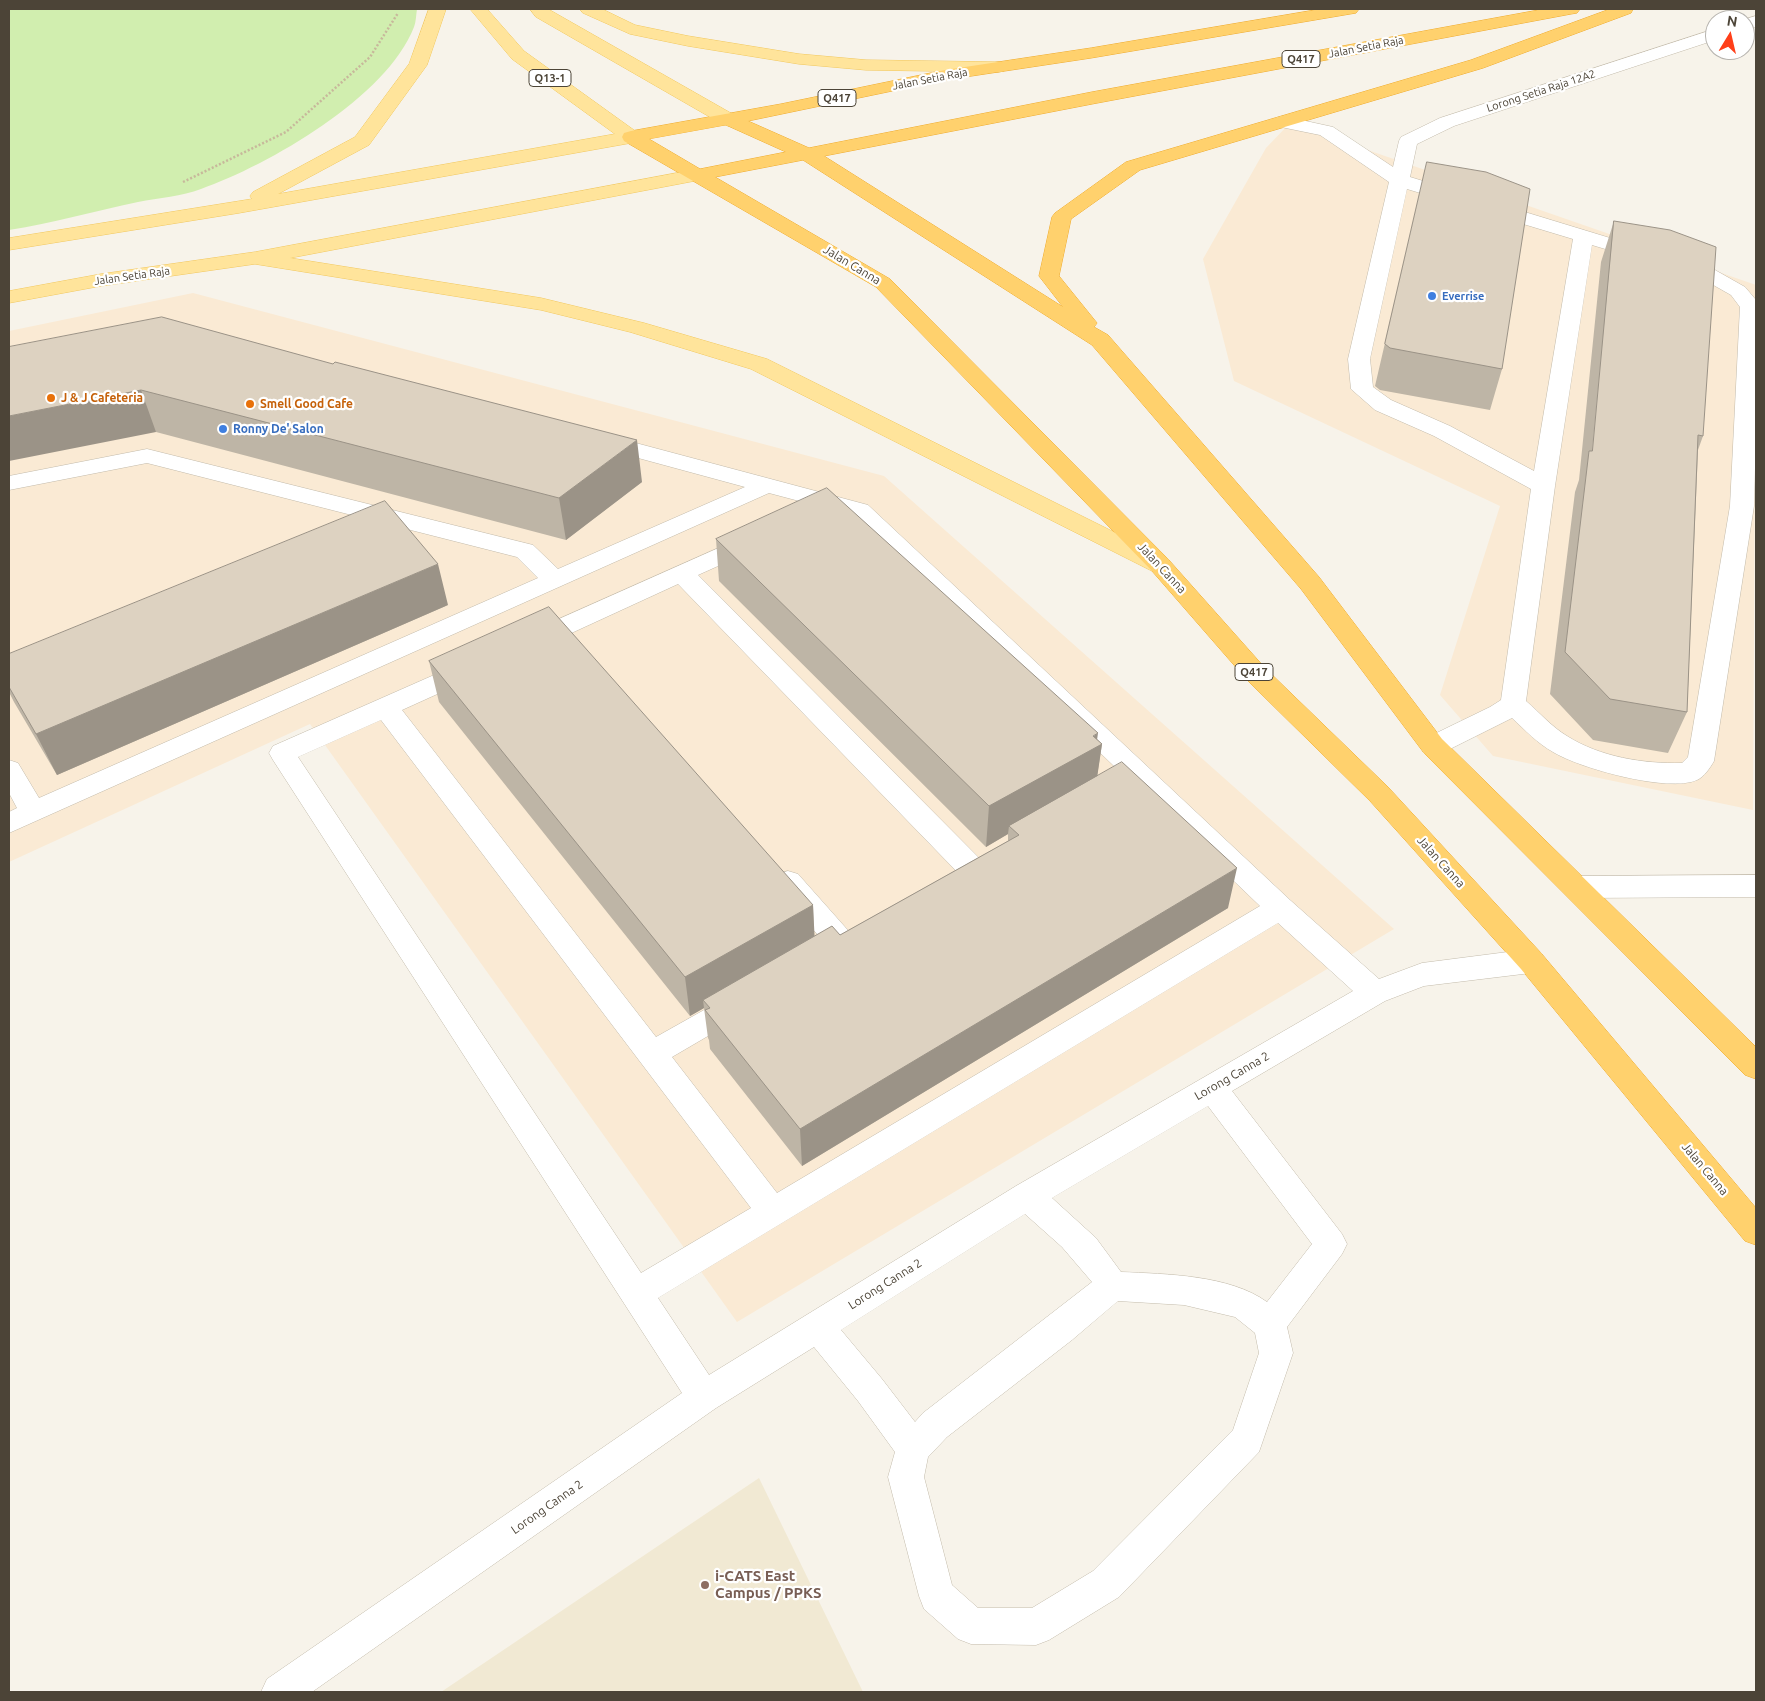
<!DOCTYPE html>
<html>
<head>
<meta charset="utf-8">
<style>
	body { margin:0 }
	#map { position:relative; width:1765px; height:1701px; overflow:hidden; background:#f7f3ea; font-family:Ubuntu,sans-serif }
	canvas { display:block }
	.frame { position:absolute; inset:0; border:10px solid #4c4437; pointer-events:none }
	.north { position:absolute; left:1705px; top:10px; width:50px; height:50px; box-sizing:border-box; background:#fff; border:1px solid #b7b4af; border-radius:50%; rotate:9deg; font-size:14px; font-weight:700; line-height:20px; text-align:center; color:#4c4437 }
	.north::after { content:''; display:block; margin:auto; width:18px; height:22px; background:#ff3f19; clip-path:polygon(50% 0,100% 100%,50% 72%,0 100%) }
</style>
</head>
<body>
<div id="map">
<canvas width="1765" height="1701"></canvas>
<div class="frame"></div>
<div class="north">N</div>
</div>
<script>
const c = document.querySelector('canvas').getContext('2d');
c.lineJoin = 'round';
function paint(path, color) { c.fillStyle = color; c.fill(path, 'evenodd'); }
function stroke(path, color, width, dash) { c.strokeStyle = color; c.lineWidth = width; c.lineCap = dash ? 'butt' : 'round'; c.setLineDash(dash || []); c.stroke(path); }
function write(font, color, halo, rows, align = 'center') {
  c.font = font + ' Ubuntu,sans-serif'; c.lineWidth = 4.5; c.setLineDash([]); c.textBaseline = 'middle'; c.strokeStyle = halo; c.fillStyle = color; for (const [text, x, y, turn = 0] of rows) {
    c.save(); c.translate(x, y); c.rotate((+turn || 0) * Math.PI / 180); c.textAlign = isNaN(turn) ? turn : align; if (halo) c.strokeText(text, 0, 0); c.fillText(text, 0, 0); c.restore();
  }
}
paint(new Path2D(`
	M1290,123L1756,285L1753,810L1493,756L1440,695L1500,506L1234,381L1203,259L1266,148Z
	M193,293L884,476L1394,929L737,1322L310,724L9,862V331Z`), '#faead4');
paint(new Path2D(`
	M759,1478L863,1692H441Z`), '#f1e9d3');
paint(new Path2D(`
	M9,9H417C416,15 416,22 414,27C387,97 269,165 201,189C182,196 159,198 138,202C95,211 53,223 9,230Z`), '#d1eeaf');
const minor = new Path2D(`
	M1756,16V27L1745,30V20H1742Z
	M1715,29V40L1454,126L1417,144L1410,177L1715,270L1745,287L1756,300V430L1754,506L1714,761C1710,768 1704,777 1697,780C1668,793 1579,768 1553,752C1537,743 1525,730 1512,718L1442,753L1433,756L1424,753L1420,746L1424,739L1490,707L1501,700L1531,489L1434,436L1375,410L1351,389L1348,359L1389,182L1320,135L1276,126L1274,122L1276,118L1283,116L1333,127L1393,167L1399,141L1401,137L1440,118ZM1407,189L1573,239L1534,471L1450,426L1391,400L1373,387L1370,359ZM1592,245L1701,278L1731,295L1740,307L1730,506L1688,757L1682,763C1644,764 1600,757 1567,736C1552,727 1540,713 1526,701L1555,486Z
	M602,434L868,505L1290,900L1379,979L1422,963L1531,949L1541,953L1545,961L1541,969L1531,973L1424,986L1385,1001L1232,1091L1342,1234L1347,1244L1342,1254L1287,1327L1293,1353L1259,1452L1119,1597L1049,1640L1036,1645L971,1644L958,1639L924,1609L919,1596L888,1477L895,1452L858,1401L814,1347L716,1408L312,1692H261L267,1679L682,1393L273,760L269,753L273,746L459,664L468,661L477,664L481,670L477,676L402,710L656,1037L729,996L739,992L749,996L754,1004L749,1012L672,1057L777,1193L1260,906L852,515L769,493L9,833V812L17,808L9,793V760L18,763L39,798L538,578L517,557L147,463L9,490V476L147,449L533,545L558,569L745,487L594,446L591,441L594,436ZM381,720L751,1208L641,1273L298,757ZM1278,923L1353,991L1016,1186L709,1375L658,1298ZM1208,1106L1312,1244L1267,1302C1230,1275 1166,1274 1121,1272L1096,1238L1052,1198ZM1025,1214L1062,1247L1092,1282L923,1413L915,1422L882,1379L841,1330ZM1118,1301L1184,1305L1235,1317L1255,1333L1259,1353L1233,1430L1093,1571L1032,1608H978L952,1585L924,1477L928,1457L947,1437L1072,1340Z
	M750,534L758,536L762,542L758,548L698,575L983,862L987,870L983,878L973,881L963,878L678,584L541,647L532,650L523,647L520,641L523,635Z
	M788,871L798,874L853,936L857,944L853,952L843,955L833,952L778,890L774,882L778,874Z
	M1756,875V897L1577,898L1567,895L1563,887L1567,879L1577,876Z`);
const major = new Path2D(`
	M429,9H446L427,65L369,145L278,194L615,134L512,59L470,9H487L524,51L638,133L640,137L638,141L631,143L239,213L9,250V238L252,199L250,196L253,192L355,137L409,64Z
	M530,9H548L736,116L738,120L736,124L729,126L722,124L536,17Z
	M580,9H602L635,25L688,36L799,54L866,60L998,62L1004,63L1007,67L1004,71L998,72L866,70L799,64L688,46L630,34L583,13Z
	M698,169L705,171L708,175L705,179L290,258L541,298L644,323L767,359L1168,559L1172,565L1168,571L1160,573L1152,571L751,369L630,332L541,310L255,264L101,286L9,303V291L101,274L255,252Z`);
const highway = new Path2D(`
	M1321,9H1359L1356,13L1350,14L1091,58L945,80L748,121L809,148L1092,92L1544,9H1580L1577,13L1571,14L1092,104L824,156L1063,307L1039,276L1052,217L1055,213L1126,162L1471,60L1610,9H1633L1631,13L1483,68L1140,170L1071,219L1059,276L1097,323L1094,327L1108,335L1319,577L1442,739L1756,1047V1079L1745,1075L1424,753L1301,589L1092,345L803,160L715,177L890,279L1168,559L1265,668L1388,787L1541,953L1756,1208V1245L1745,1241L1521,969L1370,801L1247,680L1152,571L876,287L624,141L622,137L624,133L631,131L781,104L945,70L1091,48ZM726,125L786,152L700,169L649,139Z`);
stroke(minor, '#c3bbab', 1);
stroke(major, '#f1c75e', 1);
stroke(highway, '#eeaa2d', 1);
stroke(new Path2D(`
	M183,182L286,132L370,57L398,13`), '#c7b89b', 2.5, [2, 2]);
paint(minor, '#fff');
paint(major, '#ffe49b');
paint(highway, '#ffd16d');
paint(new Path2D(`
	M1427,162L1502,369L1490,410L1380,390L1375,386Z
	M1614,221L1703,436L1698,450L1687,712L1668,753L1593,740L1550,694L1575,492L1579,480L1601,262Z
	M9,347L642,482L566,540L156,432Z
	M716,539L1097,739L1102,744L1097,776L1228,908L802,1166L710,1049L709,1040L708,1038L704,1008L690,1016L439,702L429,661L813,905L814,936L840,935L1008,841V834L986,847L719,581Z
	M448,605L57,775L14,702L9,692V654Z`), '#beb5a6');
paint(new Path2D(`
	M141,390L156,432L9,461V416Z
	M637,440L642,482L566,540L559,498Z
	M438,564L448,605L57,775L36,734Z
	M1098,733L1096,747L1102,744L1096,785L1009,826L1008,834L986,847L989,806Z
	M1237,868L1228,908L802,1166L800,1129Z
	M813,905L815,945L703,1000L704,1008L690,1016L685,977Z`), '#9b9387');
const building = new Path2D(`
	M1427,162L1486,172L1530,189L1502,369L1390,348L1385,344Z
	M1614,221L1670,230L1716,247L1703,436L1698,435L1687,712L1610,699L1565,652L1589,451H1592Z
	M162,317L333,364L335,362L637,440L559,498L141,390L9,416V347Z
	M827,488L1098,733L1093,736L1102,744L989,806L716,539Z
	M385,501L438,564L36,734L9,687V654Z
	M549,607L813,905L685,977L429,661Z
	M1122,762L1237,868L800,1129L705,1010L710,1008L703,1000L832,926L840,935L1019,835L1009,826Z`);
paint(building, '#ddd2c1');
stroke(building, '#9b9387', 1);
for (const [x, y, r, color] of [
	[1432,296,5,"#3f7fe0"],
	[51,398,5,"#e8710a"],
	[250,404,5,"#e8710a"],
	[223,429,5,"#3f7fe0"],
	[705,1585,5,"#8d6e63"]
]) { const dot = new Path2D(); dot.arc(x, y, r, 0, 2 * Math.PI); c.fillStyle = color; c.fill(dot); stroke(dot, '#fff', 2); }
write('11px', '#4c4437', '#fff', [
	["Jalan Setia Raja",1366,47,-11],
	["Jalan Setia Raja",930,79,-11],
	["Lorong Setia Raja 12A2",1541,91,-18],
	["Jalan Setia Raja",132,276,-8]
]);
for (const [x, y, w] of [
	[1301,59,38],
	[550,78,42],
	[837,98,38],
	[1254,672,38]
]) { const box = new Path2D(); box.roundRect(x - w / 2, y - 8.5, w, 17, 4); c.fillStyle = '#fff'; c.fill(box); stroke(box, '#4c4437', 1); }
write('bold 11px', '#4c4437', null, [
	["Q417",1301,59],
	["Q13-1",550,78],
	["Q417",837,98],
	["Q417",1254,672]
]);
write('bold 11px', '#366cbe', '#fff', [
	["Everrise",1442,296]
], 'left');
write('12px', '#4c4437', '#fff', [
	["Jalan Canna",852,265,31],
	["Jalan Canna",1162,568,47],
	["Jalan Canna",1441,862,48],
	["Lorong Canna 2",1232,1076,-30],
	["Jalan Canna",1705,1169,50],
	["Lorong Canna 2",885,1284,-32],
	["Lorong Canna 2",547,1507,-35]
]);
write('bold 12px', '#c56008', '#fff', [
	["J & J Cafeteria",61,398],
	["Smell Good Cafe",260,404]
], 'left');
write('bold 12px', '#366cbe', '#fff', [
	["Ronny De' Salon",233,429]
], 'left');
write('bold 15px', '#785e54', '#fff', [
	["i-CATS East",715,1576],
	["Campus / PPKS",715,1593]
], 'left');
</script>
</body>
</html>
